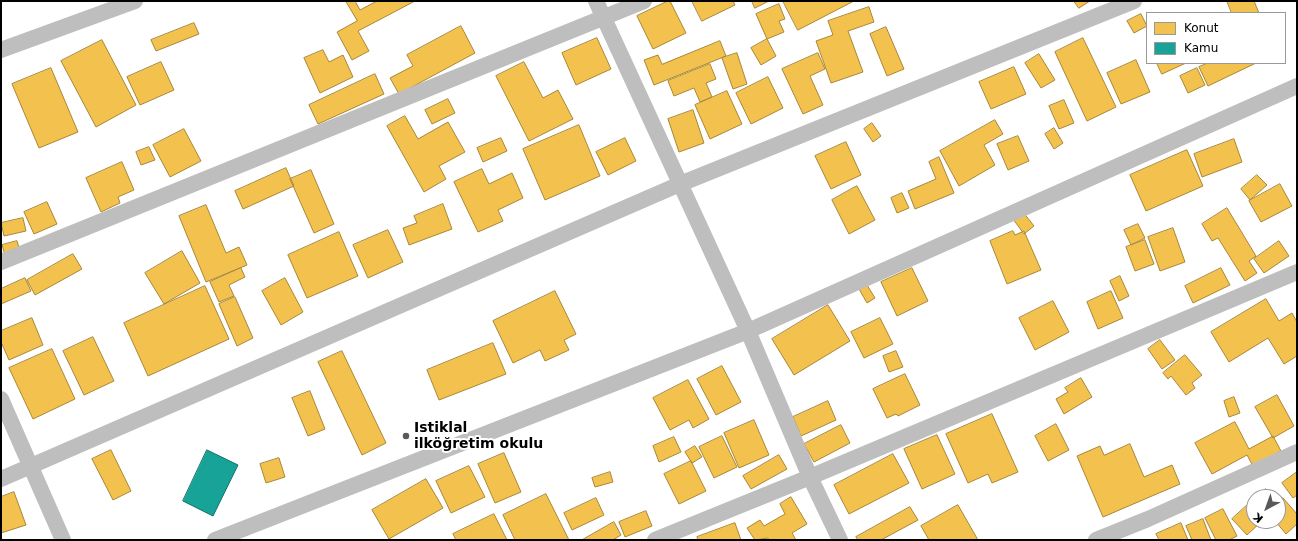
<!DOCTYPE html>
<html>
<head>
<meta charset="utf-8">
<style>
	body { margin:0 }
	#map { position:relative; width:1298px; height:541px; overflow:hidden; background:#fff; font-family:"DejaVu Sans",sans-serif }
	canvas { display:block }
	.frame { position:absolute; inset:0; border:2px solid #000; pointer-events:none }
	.legend { position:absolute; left:1146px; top:12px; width:140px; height:52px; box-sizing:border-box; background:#fff; border:1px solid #999; margin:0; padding:5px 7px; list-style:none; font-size:12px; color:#000 }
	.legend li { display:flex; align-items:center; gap:8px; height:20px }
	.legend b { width:20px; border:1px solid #999 }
	.north { position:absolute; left:1246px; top:489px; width:40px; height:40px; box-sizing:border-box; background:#fff; border:1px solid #999; border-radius:50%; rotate:221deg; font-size:11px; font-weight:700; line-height:16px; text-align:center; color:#000 }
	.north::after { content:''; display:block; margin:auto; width:14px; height:18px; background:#595959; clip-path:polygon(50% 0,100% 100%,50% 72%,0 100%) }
</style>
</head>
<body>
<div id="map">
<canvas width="1298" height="541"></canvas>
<div class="frame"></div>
<ul class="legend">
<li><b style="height:11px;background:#f2c14e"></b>Konut</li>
<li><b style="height:11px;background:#17a398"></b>Kamu</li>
</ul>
<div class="north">K</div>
</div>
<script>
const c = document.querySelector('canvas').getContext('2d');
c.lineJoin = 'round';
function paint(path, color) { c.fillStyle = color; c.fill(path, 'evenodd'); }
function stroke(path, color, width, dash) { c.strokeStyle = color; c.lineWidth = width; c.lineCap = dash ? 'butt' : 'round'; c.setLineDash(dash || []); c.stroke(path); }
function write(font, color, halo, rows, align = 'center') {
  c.font = font + ' "DejaVu Sans",sans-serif'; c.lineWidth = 4; c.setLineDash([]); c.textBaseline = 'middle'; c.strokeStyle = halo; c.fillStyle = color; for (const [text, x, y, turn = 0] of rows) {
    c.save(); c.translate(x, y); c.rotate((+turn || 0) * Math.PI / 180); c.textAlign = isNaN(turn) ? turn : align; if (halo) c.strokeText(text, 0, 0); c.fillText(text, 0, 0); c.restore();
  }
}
const homes = new Path2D(`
	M346,1H355L360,10L377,1H415L358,31L369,51L352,60L337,32L357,21Z
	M668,1H670L686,33L653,49L637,16Z
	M692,1H733L735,5L702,21Z
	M752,1H769L755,8Z
	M783,1H854L798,30Z
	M1074,1H1090L1079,8Z
	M1227,1H1254L1259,13H1232Z
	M779,4L785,19L779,21L784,32L767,39L756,14Z
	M869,7L874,22L848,31L863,72L831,83L816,41L833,35L828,21Z
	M1141,14L1147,26L1134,33L1127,21Z
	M194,23L199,34L156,51L151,40Z
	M461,26L475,53L399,94L390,78L413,66L407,55Z
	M886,27L904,69L887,76L870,34Z
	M597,38L611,69L576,85L562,53Z
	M1083,38L1116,107L1087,121L1055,52Z
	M767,39L776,56L761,65L751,48Z
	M102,40L136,105L96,127L61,61Z
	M720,41L726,56L654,85L644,60L658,55L662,64Z
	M323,50L329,62L343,55L353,77L320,93L304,58Z
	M737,53L747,84L733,89L722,58Z
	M818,53L825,69L810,76L823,105L803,114L782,69Z
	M1039,54L1055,80L1041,88L1025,63Z
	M1136,60L1150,92L1121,104L1107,73Z
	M161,62L174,90L140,105L127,77Z
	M524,62L543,98L558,90L573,119L529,141L496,76Z
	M1157,63H1186L1162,74Z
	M1208,63H1256L1208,86L1199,67Z
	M710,64L716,79L706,83L712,97L700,102L694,88L674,96L668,81Z
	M1014,67L1026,94L991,109L979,82Z
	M51,68L78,132L39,148L12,84Z
	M1197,68L1205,85L1188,93L1180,76Z
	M375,74L384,94L318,124L309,105Z
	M768,77L783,108L751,124L736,93Z
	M727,91L742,124L710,139L695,105Z
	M448,99L455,113L432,124L425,110Z
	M1064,100L1074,123L1059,129L1049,106Z
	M693,110L704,143L679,152L668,119Z
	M405,116L418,139L448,122L465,152L439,166L446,179L424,192L387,126Z
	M995,120L1003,134L984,145L995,165L959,186L940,151Z
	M872,123L881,136L873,142L864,129Z
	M579,125L600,176L545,200L523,149Z
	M1054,128L1063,143L1054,149L1045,134Z
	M184,129L201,161L170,177L153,145Z
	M1018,136L1029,161L1008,170L997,144Z
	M501,138L507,151L483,162L477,148Z
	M625,138L636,161L608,175L596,152Z
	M1234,139L1242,162L1202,177L1194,154Z
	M846,142L861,175L831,189L815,156Z
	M149,147L155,160L141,165L136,152Z
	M1187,150L1203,186L1146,211L1130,175Z
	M939,157L954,193L915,209L908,191L936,179L929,162Z
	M122,162L134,190L118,197L120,203L101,212L86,178Z
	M286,168L294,186L243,209L235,191Z
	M482,169L489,184L512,173L523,198L498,210L503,221L478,232L454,182Z
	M311,170L334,224L314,233L290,179Z
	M1257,175L1267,185L1250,200L1241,189Z
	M1280,184L1292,206L1261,222L1249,201Z
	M857,186L875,220L849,234L832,200Z
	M902,193L909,208L897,213L891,198Z
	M47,202L57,224L34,234L24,212Z
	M443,204L452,229L409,245L403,228L417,223L414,216Z
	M206,205L226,253L239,247L247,265L206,282L179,216Z
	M1227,208L1256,256L1249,261L1257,273L1245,281L1218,238L1212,241L1202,224Z
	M1023,212L1034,226L1024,234L1013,219Z
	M23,218L26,231L4,236L1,223Z
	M1138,224L1145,238L1131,245L1124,230Z
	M1173,228L1185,262L1160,271L1148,237Z
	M388,230L403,262L368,278L353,245Z
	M1013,231L1015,235L1024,231L1041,270L1007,284L990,241Z
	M339,232L358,276L307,298L288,255Z
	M1145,240L1154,264L1135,271L1126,247Z
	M17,241L20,251L5,255L2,245Z
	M1279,241L1289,256L1264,273L1254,259Z
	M182,251L200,283L164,304L145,273Z
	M73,254L82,269L35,295L27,280Z
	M241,268L245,277L229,285L234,296L219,302L210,282Z
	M912,268L928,301L897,316L881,282Z
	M1221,268L1230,285L1193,303L1185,286Z
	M1120,276L1129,296L1119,301L1110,281Z
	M25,278L31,291L1,304V289Z
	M285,278L303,312L281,325L262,291Z
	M867,285L875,298L867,303L859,289Z
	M205,286L229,339L148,376L124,323Z
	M555,291L576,334L564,340L569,350L545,361L540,350L513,363L493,321Z
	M1111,291L1123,318L1098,329L1087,302Z
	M235,297L253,338L237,346L219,304Z
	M1266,299L1279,321L1292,313L1297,322V356L1284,364L1268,338L1229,362L1211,332Z
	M1053,301L1069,332L1035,350L1019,318Z
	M828,305L850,341L794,375L772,339Z
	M32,318L43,345L9,360L1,342V331Z
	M880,318L893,344L864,358L851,332Z
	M93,337L114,381L84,395L63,351Z
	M1160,340L1175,360L1162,369L1148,349Z
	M493,343L506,374L439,400L427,370Z
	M52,349L75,399L33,419L9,368Z
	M342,351L386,443L362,455L318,362Z
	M896,351L903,367L889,372L883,356Z
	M1185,355L1202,375L1192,383L1195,388L1186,395L1171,376L1168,379L1163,373Z
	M722,366L741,402L716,415L697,379Z
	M905,374L920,405L898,416L896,414L887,418L873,389Z
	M1081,378L1092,397L1064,414L1056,399L1068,392L1065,388Z
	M688,380L709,419L693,428L689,420L670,430L653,398Z
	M310,391L325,429L308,436L292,398Z
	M1277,395L1294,426L1273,438L1255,407Z
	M1234,397L1240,413L1229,417L1224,401Z
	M828,401L836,420L801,436L793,417Z
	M992,414L1018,472L992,483L988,474L968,483L946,434Z
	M754,420L769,455L739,468L724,433Z
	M1235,422L1249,449L1273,436L1281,451L1253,466L1247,455L1212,474L1195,443Z
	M1056,424L1069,450L1048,461L1035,436Z
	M841,425L850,443L814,462L804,444Z
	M937,435L955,474L922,489L904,449Z
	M722,436L737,467L714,478L699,447Z
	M674,437L681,452L659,462L653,446Z
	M1130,444L1144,477L1172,465L1180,484L1103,517L1077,456L1100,446L1104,455Z
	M695,446L702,457L692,463L685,452Z
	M111,450L131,491L113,500L92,459Z
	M504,453L521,492L495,503L478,464Z
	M893,454L909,483L849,514L834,485Z
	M779,455L787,469L751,489L743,476Z
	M279,458L285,477L266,483L260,464Z
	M691,461L706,491L679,504L664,474Z
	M469,466L485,497L451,513L436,481Z
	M610,472L613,482L595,487L592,478Z
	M1297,472V495L1293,498L1282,483Z
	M426,479L443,508L389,539L372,510Z
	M1266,489L1273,497H1257Z
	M14,492L26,525L1,533V497Z
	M546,494L569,540H515L503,515Z
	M791,497L807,524L792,533L796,540H769L768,538L755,540L747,528L760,520L764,526L785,514L780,504Z
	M596,498L604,515L572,530L564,513Z
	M1283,498L1297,514V524L1286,534L1275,521H1278V502Z
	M1254,499V521H1262L1247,535L1232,519Z
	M958,505L978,540H929L921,526Z
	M910,507L918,520L881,540H858L856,537Z
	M1223,509L1237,536L1229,540H1216L1205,518Z
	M646,511L652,526L625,537L619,522Z
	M494,514L507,540H456L453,534Z
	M1203,519L1211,540H1192L1186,526Z
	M614,522L621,535L613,540H582Z
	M735,523L741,540H698L697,537Z
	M1181,523L1188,540H1159L1156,534Z`);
paint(homes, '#f2c14e');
stroke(homes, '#a98737', 1);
const public = new Path2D(`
	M207,450L238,465L213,516L183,501Z`);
paint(public, '#17a398');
stroke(public, '#10726a', 1);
stroke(new Path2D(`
	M596,1L748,331L810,477L840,540
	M1,50L135,1
	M1,262L644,1
	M1,399L63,540
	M1,479L680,184L1134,1
	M215,540L748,331L1297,86
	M655,540L810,477L1297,272
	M1096,540L1148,519L1297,452`), '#bebebe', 16);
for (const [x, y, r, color] of [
	[406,436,4,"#595959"]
]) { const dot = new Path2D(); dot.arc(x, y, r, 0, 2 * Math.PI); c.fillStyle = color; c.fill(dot); stroke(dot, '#fff', 1.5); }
write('bold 14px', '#000', '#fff', [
	["Istiklal",414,428],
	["ilköğretim okulu",414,444]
], 'left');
</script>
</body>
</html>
